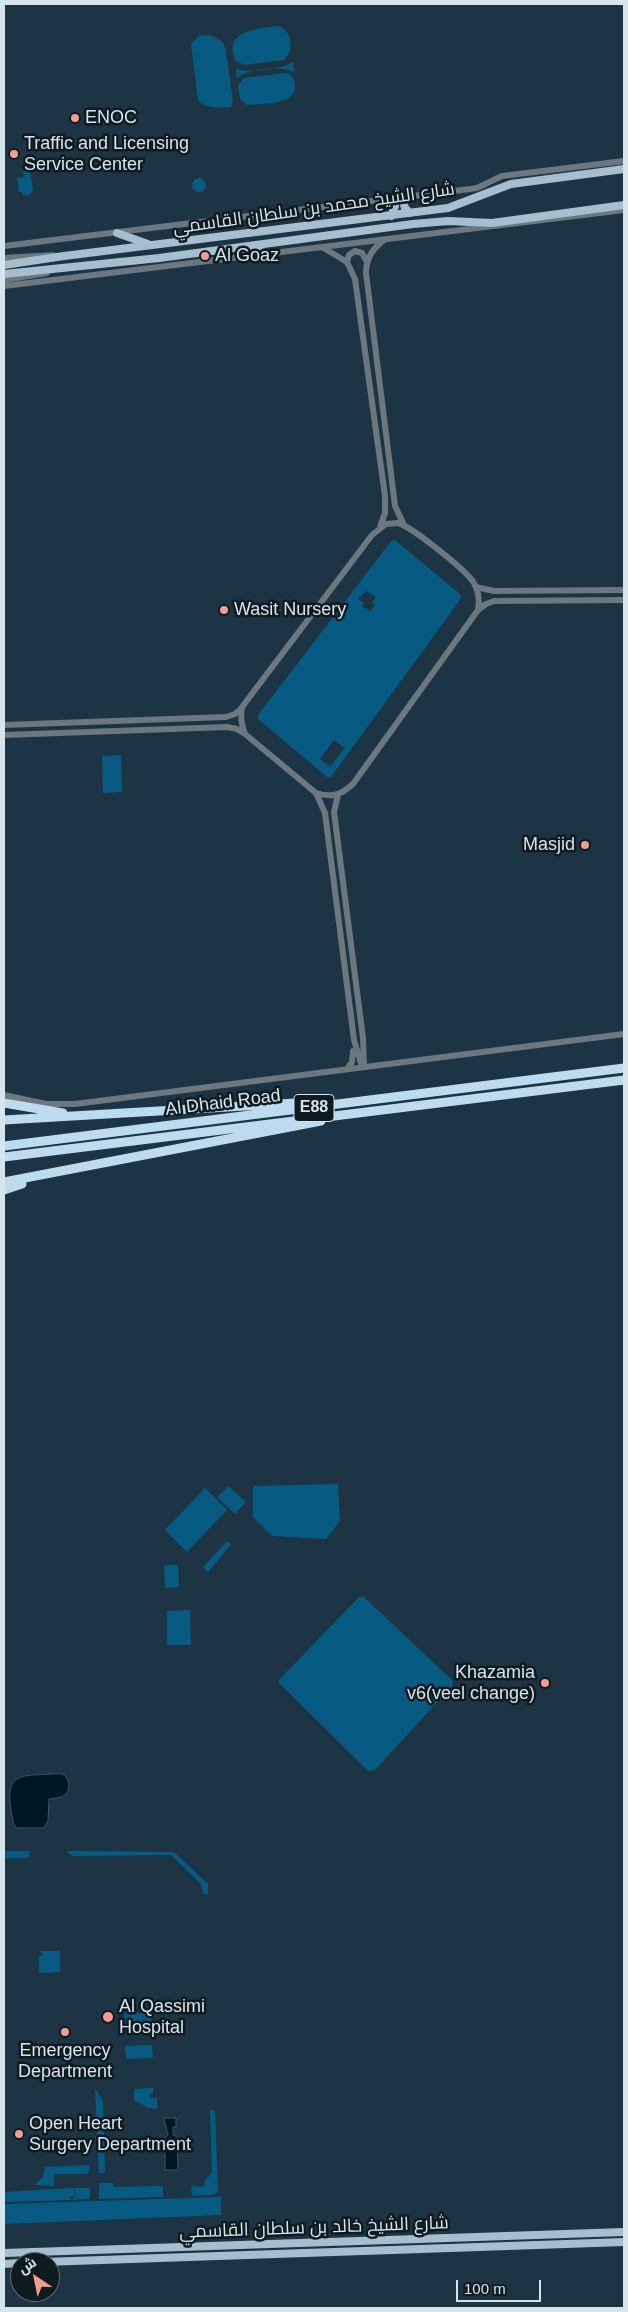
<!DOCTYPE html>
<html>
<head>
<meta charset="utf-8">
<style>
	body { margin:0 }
	#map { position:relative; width:628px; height:2312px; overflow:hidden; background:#1c3443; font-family:Arial,Cairo,sans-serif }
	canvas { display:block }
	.frame { position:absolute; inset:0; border:5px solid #d6e4ee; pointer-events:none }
	.north { position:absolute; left:10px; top:2252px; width:50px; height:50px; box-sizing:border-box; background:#101a21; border:1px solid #5f6b73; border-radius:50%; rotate:326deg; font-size:14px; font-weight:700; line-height:20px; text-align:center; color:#d6e4ee }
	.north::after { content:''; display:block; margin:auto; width:18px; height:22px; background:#f59c91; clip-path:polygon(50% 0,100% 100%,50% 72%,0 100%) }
	.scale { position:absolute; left:456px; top:2280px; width:85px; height:22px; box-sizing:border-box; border:2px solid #d6e4ee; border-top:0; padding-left:6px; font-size:15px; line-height:18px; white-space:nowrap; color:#d6e4ee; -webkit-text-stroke:4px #101a21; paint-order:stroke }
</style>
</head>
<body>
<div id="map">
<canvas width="628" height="2312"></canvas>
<div class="frame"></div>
<div class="north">ش</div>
<div class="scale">100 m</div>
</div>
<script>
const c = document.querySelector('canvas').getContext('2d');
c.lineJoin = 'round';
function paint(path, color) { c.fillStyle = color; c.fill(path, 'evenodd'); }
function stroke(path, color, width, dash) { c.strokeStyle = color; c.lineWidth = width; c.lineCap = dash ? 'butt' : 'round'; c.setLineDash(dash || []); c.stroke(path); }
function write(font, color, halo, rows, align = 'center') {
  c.font = font + ' Arial,Cairo,sans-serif'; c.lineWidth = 5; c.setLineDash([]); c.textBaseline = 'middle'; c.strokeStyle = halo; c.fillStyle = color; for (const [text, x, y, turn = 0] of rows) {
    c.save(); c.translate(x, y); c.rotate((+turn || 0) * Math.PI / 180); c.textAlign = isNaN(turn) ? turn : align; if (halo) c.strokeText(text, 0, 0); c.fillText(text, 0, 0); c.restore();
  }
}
paint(new Path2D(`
	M278,26C292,29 295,51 284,60L245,65L236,61C221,31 259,28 278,26Z
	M210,35L223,42L226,50L233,101L231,107C219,108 208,109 198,101L191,44L199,36Z
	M293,62L294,72C279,65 250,69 236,78V69C251,73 279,70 293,62Z
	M287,73C293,77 295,79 295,86C296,106 261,103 247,105L240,99L238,85L244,78Z
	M23,170H30L33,191L29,195L23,196L22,192H19L17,178L24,177Z
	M192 185a7 7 0 1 1 14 0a7 7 0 1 1-14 0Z
	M392,540H395L461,595L460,600L331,777H327L258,719V715ZM366,591L376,597L372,603L375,605L370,611L362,606L364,603L358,599ZM334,740L345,748L330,767L320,759Z
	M121,755L122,792L103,793L102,756Z
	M338,1484L340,1521L326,1539L272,1536L253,1517V1486Z
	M229,1486L246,1502L235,1514L217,1497Z
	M205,1488L227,1510L187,1552L165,1530Z
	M227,1541L231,1545L208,1572L203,1567Z
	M164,1565H178L179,1587L165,1588Z
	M359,1597H364L453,1681L452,1686L375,1770L368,1771L279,1683V1680Z
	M190,1610L191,1645H167V1611Z
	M4,1851H30L28,1858H4Z
	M66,1851L174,1852L208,1884V1894H203L201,1884L171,1855L72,1856Z
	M40,1951H60V1972L39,1973V1956L43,1955Z
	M124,2013H151L152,2025L125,2026Z
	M152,2045L153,2058L126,2059L125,2046Z
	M95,2088L103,2101L105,2173H99Z
	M153,2088V2094H150V2098H157V2109L148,2108L134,2100V2089Z
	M210,2110H215L218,2192L213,2195L192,2196L191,2186L204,2187L205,2180L212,2173Z
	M89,2165V2172L87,2174H54V2186L35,2185L43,2177L45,2167Z
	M99,2183H113L114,2187L163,2186V2197L99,2199Z
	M70,2188H74V2196H70V2200L4,2202V2192Z
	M75,2188H90V2199L71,2200V2198L75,2197Z
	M221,2197V2215L4,2224V2204Z`), '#075b83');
const water = new Path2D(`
	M49,1774C53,1774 58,1773 62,1774C70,1777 71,1790 65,1795C61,1798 54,1798 49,1799L48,1821L44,1828H17L14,1825C12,1818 11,1810 10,1802C7,1772 26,1776 49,1774Z
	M164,2118H176V2127H173V2135L177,2137L178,2170H165V2138L168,2135Z`);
paint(water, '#001625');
stroke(water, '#405461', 1);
stroke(new Path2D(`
	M383,241C372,249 366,259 366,273L395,506L404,525
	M4,246L470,189L477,188L502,176L624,161
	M322,247L347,262L355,279L385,496V513L380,527
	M4,258L53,255
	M347,262L349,255L355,251L362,253L367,262
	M4,280L47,273
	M4,286L624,210
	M398,523C412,527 466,570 474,583C479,592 480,600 478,610L353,784C341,795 332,798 316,793L245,734C241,724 240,717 242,707L372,535L386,524Z
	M476,587L494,591L624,590
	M478,610L486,604L494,601L624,600
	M4,725L226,717L235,714L242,708
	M4,735L227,727L237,729L245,734
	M316,793L325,813L354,1040L362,1067
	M338,795L334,812L363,1038L364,1067
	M347,1069L352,1062L353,1051
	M4,1095L46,1104H75L624,1034`), '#6c7880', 6);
stroke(new Path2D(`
	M402,198L405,208L410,213
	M391,216L395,206L394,199
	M117,233L148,244
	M244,249L266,253
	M4,265L64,256L448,208L511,184L624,169
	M4,274L159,258L413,224L448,221L492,223L624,205
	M4,2253L624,2232
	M44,2262L624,2242
	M4,2264L20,2263`), '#a7bece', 8);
stroke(new Path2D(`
	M4,1103L63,1113
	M4,1120L330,1101
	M4,1146L624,1068
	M4,1157L624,1080
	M4,1182L321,1121
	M4,1190L22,1184`), '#bedaee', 9);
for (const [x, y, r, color] of [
	[75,118,5,"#f59c91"],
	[14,154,5,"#f59c91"],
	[205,256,5,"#f59c91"],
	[224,610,5,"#f59c91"],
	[585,845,5,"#f59c91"],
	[545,1683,5,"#f59c91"],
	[108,2017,6,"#f59c91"],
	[65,2032,5,"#f59c91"],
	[19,2134,5,"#f59c91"]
]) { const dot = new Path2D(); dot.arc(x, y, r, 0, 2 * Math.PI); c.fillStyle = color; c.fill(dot); stroke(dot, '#101a21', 2); }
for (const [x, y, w] of [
	[314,1108,40]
]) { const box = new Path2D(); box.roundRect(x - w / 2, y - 13.5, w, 27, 4); c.fillStyle = '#101a21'; c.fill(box); stroke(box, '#d6e4ee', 1); }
write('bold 16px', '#d6e4ee', null, [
	["E88",314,1108]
]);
write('18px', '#d6e4ee', '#101a21', [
	["ENOC",85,118],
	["Traffic and Licensing",24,144],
	["Service Center",24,165],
	["Al Goaz",215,256],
	["Wasit Nursery",234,610],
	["Masjid",575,845,"right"],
	["Khazamia",535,1673,"right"],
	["v6(veel change)",535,1694,"right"],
	["Al Qassimi",119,2007],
	["Hospital",119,2028],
	["Emergency",65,2051,"center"],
	["Department",65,2072,"center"],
	["Open Heart",29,2124],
	["Surgery Department",29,2145]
], 'left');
write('18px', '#d6e4ee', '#101a21', [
	["شارع الشيخ محمد بن سلطان القاسمي",314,209,-8],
	["Al Dhaid Road",223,1103,-7],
	["شارع الشيخ خالد بن سلطان القاسمي",314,2228,-2]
]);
</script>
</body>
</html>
